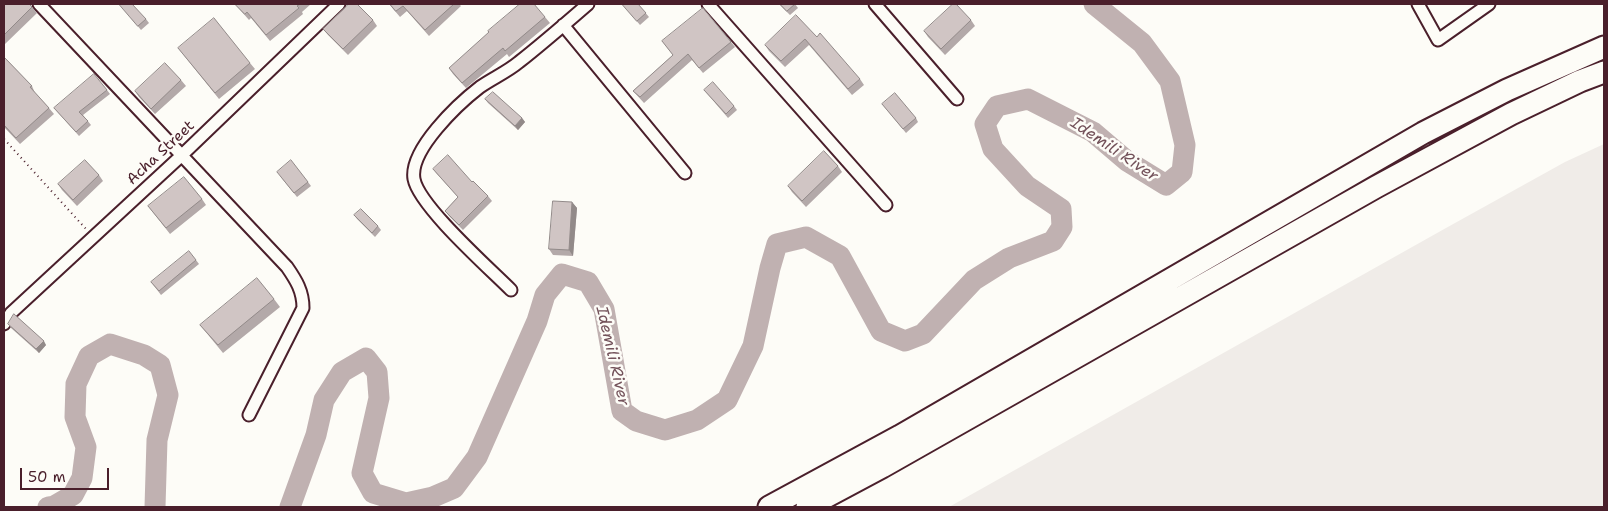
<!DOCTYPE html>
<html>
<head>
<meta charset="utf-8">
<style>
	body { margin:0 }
	#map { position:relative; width:1608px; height:511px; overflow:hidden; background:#fdfcf7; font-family:"Shantell Sans",sans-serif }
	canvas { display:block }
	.frame { position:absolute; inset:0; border:5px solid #4a1f2b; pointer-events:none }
	.scale { position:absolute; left:20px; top:468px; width:89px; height:22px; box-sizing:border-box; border:2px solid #4a1f2b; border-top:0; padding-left:6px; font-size:15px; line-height:18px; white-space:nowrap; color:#4a1f2b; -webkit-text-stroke:4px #fdfcf7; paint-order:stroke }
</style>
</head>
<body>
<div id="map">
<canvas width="1608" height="511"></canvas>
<div class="frame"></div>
<div class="scale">50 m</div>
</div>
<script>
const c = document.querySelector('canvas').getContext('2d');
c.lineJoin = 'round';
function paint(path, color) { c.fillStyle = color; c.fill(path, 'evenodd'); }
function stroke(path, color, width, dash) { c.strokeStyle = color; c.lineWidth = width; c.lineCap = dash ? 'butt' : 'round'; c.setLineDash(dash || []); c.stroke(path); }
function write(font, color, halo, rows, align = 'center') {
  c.font = font + ' "Shantell Sans",sans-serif'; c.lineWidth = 5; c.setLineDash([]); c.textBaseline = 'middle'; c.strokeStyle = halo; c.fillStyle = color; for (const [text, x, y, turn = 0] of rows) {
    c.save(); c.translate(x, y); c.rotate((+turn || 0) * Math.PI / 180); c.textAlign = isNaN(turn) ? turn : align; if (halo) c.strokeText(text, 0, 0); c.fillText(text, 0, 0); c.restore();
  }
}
paint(new Path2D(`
	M1604,144V507H949L1446,228L1565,162Z`), '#f0ece8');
stroke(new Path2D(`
	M48,507L54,506L73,495L82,478L86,447L75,417L76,384L89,356L110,344L144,355L160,365L168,395L157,440L155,507
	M290,507L316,435L324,400L342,372L366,358L377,372L379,398L362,473L373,493L406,503L433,497L454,488L477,457L537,321L545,295L562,274L588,282L604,309L622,411L636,421L665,430L697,420L727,400L753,346L770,268L777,244L806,237L840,256L881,331L905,341L923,334L974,280L1009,258L1053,241L1062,227L1061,209L1027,186L993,149L985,124L997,106L1028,99L1093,132L1127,161L1166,185L1182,172L1185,145L1170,81L1142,43L1094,4`), '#c0b1b1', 21);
const street = new Path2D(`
	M39,4L287,267C296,280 303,291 303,308L249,415
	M708,4L886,205
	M875,4L957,99
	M1418,4L1438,40L1489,4
	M563,25L685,173
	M511,290C489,268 419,206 414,179C409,150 458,104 480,87C493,78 507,72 519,62C542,44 565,24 588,4
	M4,324L11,313L181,156L339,4`);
const highway = new Path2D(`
	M769,507L900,436L1423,133L1507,90L1604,47
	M807,507L882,467L1376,187L1511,114L1580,81L1604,72`);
stroke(street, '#4a1f2b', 15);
stroke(highway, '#4a1f2b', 25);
stroke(new Path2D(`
	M4,139L86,229`), '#4a1f2b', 2, [1, 4]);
stroke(street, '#fdfcf7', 11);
stroke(highway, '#fdfcf7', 21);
paint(new Path2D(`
	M4,4L32,7L37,13L4,45Z
	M119,4L146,19L149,23L141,30Z
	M235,4H311L302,12L303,14L270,41L251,18L249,20Z
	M389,4H459L461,6L429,36L407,11L400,17Z
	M622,4H638L649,17L640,25Z
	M779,4H795L798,8L790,15Z
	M545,17L550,23L509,57L507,54L466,88L453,74L449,68Z
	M373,20L377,26L348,55L328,35L323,29Z
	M971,20L975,26L945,55L928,37L924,31Z
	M817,37L860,79L864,85L852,95L809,45L785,67L769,51L765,45Z
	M662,41L731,42L735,47L703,73L692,60L644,103L633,91L673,55Z
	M178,48L250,63L255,69L219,99Z
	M4,57L32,86L35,93L49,108L54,114L20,144L4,127Z
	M181,80L186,86L155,114L139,97L135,91Z
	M107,90L110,94L83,115L91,125L79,136L54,108Z
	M704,90L734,106L737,110L728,118Z
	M485,99L522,118L525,122L518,130L488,103Z
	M882,104L916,118L918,122L906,133Z
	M838,166L842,172L806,207L792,192L788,186Z
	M433,169L472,182L488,196L492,201L463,230L449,216L445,211L458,197L437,174Z
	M99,175L103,181L77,206L62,190L58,184Z
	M280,176L308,182L311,186L297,197Z
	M202,199L206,205L170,234L148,206Z
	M572,202L577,208L573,256L553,255L549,249Z
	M354,215L378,226L381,230L375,237L357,219Z
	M196,260L199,264L161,295L151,282Z
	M274,299L280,307L223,353L200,325Z
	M8,324L46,345L39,353L11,328Z`), '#b3a9a9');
paint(new Path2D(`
	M522,118L525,122L518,130L515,126Z
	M572,202L577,208L573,256L569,250Z
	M44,341L46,345L39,353L36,349Z`), '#928a89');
const building = new Path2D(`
	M4,4H29L32,7L4,35Z
	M119,4H132L146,19L138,26Z
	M235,4H300L297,6L299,8L266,35L247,12L245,14Z
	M349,4H357L373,20L343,49L323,29Z
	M390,4H454L425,30L403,6L396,11Z
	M520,4H534L545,17L505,51L503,48L462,83L449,68L489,32L488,31Z
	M622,4H638L646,13L637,21Z
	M780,4H795L787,11Z
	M953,4H956L971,20L941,49L924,31Z
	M703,8L731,42L699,68L688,54L640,97L633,91L673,55L662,41Z
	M796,15L817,37L820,33L860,79L848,89L805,39L781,61L765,45Z
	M214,18L250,63L215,93L178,48Z
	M4,57L32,86L30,87L49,108L16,138L4,125Z
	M165,63L181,80L151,109L135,91Z
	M94,74L107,90L79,112L88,121L76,132L54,108Z
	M713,82L734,106L726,114L704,90Z
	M493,92L522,118L515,126L485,99Z
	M895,93L916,118L903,129L882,104Z
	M824,151L838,166L802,201L788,186Z
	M448,155L472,182L473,181L488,196L459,225L445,211L458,197L433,169Z
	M85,160L99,175L73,200L58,184Z
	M291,160L308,182L294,193L277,172Z
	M184,177L202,199L166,228L148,206Z
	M553,201L572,202L569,250L549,249Z
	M361,209L378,226L372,233L354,215Z
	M189,251L196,260L159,291L151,282Z
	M257,278L274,299L218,345L200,325Z
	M14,314L44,341L36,349L8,324Z`);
paint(building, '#d0c5c4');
stroke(building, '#928a89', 1);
write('15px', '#4a1f2b', '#fdfcf7', [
	["Acha Street",161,153,-43]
]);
write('italic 16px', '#73525a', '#fdfcf7', [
	["Idemili River",1114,150,34],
	["Idemili River",612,356,77]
]);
</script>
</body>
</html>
